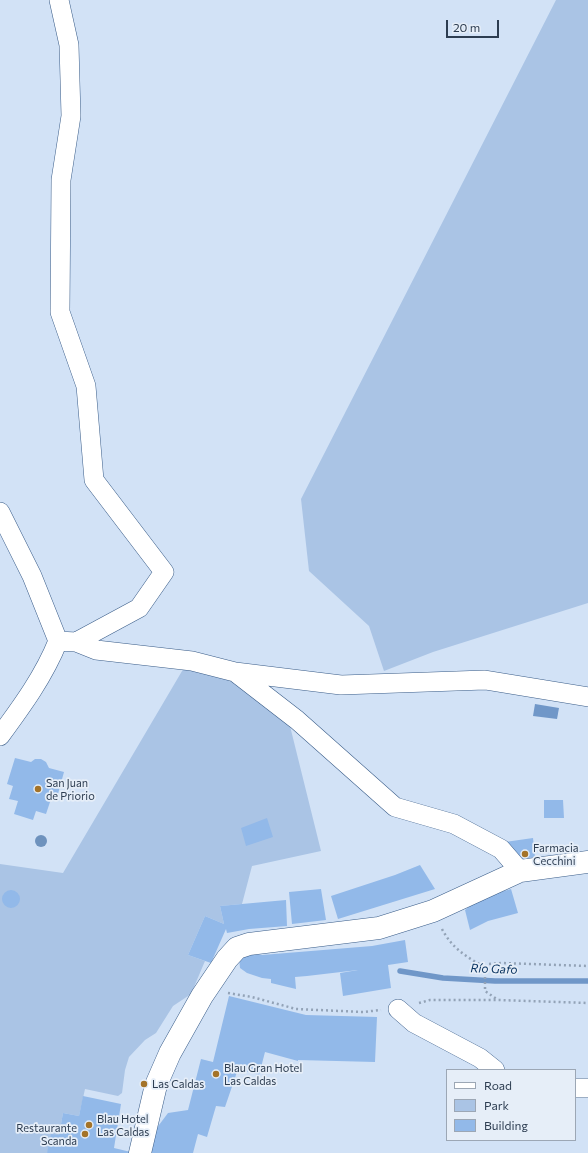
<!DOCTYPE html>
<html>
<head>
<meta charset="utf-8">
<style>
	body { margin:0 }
	#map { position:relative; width:588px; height:1153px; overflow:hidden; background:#d2e2f6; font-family:Commissioner,sans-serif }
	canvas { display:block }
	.legend { position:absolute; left:446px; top:1069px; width:130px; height:72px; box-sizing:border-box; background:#e6eef8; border:1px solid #9ca7b5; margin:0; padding:5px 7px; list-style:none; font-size:12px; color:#2d3d51 }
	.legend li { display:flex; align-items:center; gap:8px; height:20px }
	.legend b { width:20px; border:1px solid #9ca7b5 }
	.scale { position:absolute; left:446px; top:20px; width:53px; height:18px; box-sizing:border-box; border:2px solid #2d3d51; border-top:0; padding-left:5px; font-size:12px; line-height:14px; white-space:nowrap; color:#2d3d51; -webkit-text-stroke:3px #e6eef8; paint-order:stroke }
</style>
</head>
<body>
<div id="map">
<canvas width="588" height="1153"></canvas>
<ul class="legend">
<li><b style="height:5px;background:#fff"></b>Road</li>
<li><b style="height:11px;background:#aac4e5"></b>Park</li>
<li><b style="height:11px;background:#92b9e9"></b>Building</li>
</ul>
<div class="scale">20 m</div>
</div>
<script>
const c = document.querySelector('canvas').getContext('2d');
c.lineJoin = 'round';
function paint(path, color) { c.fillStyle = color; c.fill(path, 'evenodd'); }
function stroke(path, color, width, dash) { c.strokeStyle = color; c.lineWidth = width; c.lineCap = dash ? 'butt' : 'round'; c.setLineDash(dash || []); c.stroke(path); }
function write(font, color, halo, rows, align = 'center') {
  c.font = font + ' Commissioner,sans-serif'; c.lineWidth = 3.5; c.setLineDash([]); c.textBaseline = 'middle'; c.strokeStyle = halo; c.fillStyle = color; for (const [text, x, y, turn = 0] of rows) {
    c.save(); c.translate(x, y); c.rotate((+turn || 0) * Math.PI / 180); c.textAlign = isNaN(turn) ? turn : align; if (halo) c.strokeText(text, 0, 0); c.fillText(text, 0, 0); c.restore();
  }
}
paint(new Path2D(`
	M556,0H588V603L433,652L384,671L369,626L309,571L301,499Z
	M185,666L236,682L289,722L321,851L252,866L242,904L220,906L224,924L205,916L188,955L205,961L191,994L173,1006L156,1033L145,1040L129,1057L125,1070L122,1093L118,1096L85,1089L79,1116L63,1113L59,1135L47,1153H0V864L63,873Z`), '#aac4e5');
paint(new Path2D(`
	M535,704L559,708L557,719L533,716Z`), '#7097c8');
stroke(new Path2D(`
	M400,971L443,978L495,981H588`), '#7097c8', 5.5);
paint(new Path2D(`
	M15,758L31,762L35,759H41L46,762L49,768L64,772L56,801L51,799L46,814L36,811L33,820L14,814L18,801L9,799L13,786L7,784Z
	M544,800H563L564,818H544Z
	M267,818L273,837L246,846L241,828Z
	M533,838L535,857L517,860L505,842Z
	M420,865L435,889L338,919L331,896L395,875Z
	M321,889L326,920L292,924L289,892Z
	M511,889L518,913L488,921L470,930L465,910L480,898Z
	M2 899a9 9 0 1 1 18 0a9 9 0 1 1-18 0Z
	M286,900L287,926L249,929L227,933L226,929L211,963L188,955L205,916L224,924L220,906Z
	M405,940L408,962L388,965L391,988L343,996L340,973L358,970L307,976L295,977L296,989L271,983V979L262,978L247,973L240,968L239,958L255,954L262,955L372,946Z
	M229,996L306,1015L377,1017L375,1062L298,1060V1061L265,1052L259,1075L238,1069L225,1107L216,1106L207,1137L198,1134L193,1153H151L156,1129L168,1113L188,1110L201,1059L213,1062Z
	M83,1096L121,1104L114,1148L135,1153H47L51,1134L59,1135L63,1113L79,1116Z`), '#92b9e9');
const street = new Path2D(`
	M0,512L32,576L58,641L76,642L139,608L164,572L94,480L86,386L60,312L61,180L71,116L69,45L59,0
	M76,642L96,650L192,661L235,672L297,720L395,807L454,824L501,849L520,871
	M235,672L341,685L485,680L588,697
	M0,736C22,706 44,676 58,641
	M398,1009L414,1023L480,1058L495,1070
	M575,1088H588`);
const secondary = new Path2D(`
	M140,1153L156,1085L170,1053L202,996L227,959L237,948L249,944L379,928L433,911L520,871L588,862`);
stroke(street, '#395c88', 20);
stroke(secondary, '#395c88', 23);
stroke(new Path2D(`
	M442,929C451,947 467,958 485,967
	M485,967L489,964L502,963L588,966
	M485,967V991L498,1000
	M228,993L252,997L296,1009L363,1012L381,1010
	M419,1003L430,1000H499L588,1003`), '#93a3b7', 2.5, [2, 3]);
stroke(street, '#fff', 19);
stroke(secondary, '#fff', 22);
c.fillStyle = '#6e92bd';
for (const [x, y] of [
	[41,841]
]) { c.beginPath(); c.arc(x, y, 6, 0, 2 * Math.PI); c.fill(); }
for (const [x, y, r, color] of [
	[38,789,4,"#a47328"],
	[525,854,4,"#a47328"],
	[216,1074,4,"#a47328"],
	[144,1084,4,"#a47328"],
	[89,1125,4,"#a47328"],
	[85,1134,4,"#a47328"]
]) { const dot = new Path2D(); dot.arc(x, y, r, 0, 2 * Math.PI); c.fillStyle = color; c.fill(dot); stroke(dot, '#e6eef8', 1.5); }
write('11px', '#2d3d51', '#e6eef8', [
	["San Juan",46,783],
	["de Priorio",46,796],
	["Farmacia",533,848],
	["Cecchini",533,861],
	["Blau Gran Hotel",224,1068],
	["Las Caldas",224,1081],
	["Las Caldas",152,1084],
	["Blau Hotel",97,1119],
	["Las Caldas",97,1132],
	["Restaurante",77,1128,"right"],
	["Scanda",77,1141,"right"]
], 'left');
write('italic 12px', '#0b3562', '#e6eef8', [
	["Río Gafo",494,969,2]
]);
</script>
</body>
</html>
